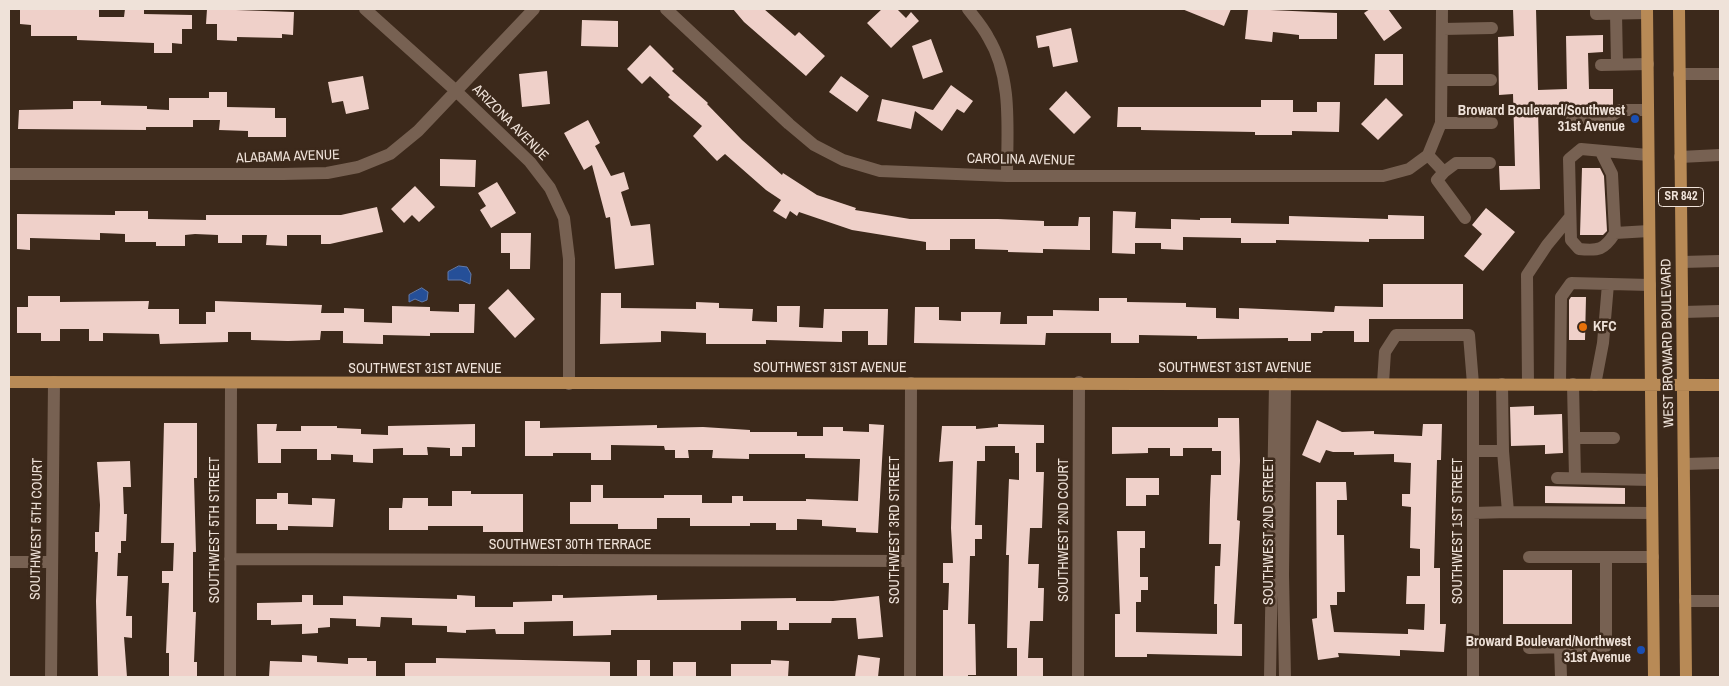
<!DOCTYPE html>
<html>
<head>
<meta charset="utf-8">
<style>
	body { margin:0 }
	#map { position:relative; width:1729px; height:686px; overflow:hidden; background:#3c291b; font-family:"Archivo Narrow",sans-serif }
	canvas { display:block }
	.frame { position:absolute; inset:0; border:10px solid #efe2d9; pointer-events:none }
</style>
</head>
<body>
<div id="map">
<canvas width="1729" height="686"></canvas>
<div class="frame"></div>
</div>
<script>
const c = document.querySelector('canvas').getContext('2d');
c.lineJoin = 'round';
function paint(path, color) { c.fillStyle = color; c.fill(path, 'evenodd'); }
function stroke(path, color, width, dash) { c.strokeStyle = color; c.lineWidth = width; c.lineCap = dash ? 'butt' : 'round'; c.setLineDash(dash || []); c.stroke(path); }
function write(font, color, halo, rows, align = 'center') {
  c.font = font + ' "Archivo Narrow",sans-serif'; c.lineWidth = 5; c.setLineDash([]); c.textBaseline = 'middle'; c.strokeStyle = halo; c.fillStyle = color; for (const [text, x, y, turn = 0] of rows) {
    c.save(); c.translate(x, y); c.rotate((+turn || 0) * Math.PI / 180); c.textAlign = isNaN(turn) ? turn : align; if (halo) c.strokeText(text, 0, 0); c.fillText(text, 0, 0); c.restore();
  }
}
const water = new Path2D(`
	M459,266L467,267L471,274L470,284L461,280H448V272Z
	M422,288L428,292L427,300L422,302L415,299L409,302V295Z`);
paint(water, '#254f98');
stroke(water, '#627bac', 1);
paint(new Path2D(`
	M20,9H99V17H124L125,9H144V14L192,15V29H182V44L172,43V53H154V43L77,40V36H31V25L20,24Z
	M207,9L294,12L293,35L282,34V38L237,37V41L217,40V24H206Z
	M733,9H764L795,36L799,32L825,56L806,76L744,22Z
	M882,9H897L906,18L911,12L919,21L891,48L867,23Z
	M1182,9H1231L1224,26Z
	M1248,9L1337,13V39H1299V35L1273,32L1272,42L1245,39Z
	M1370,9H1388L1402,28L1384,41L1364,13Z
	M1513,9H1536L1538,90L1567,89L1566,36L1603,35V52L1588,53L1589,89H1613V105L1607,109L1538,110L1540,189L1500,190L1499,166H1515L1513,94L1499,95L1498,37L1514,36Z
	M582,20L618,21V47L581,46Z
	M1071,28L1078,62L1053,67L1049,46L1038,48L1036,36Z
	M931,39L943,72L923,79L912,46Z
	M650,45L674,69L672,71L708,103L707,104L742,140L782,175L783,173L817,195L856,208L855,210L910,219H998L1044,221V226H1078L1079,217H1090V250L1043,249V253L1008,252V250L975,249V239H950V250H926V242L852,230L799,212L797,216L790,211L786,219L773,211L781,200L766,190L725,154L717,161L693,136L702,126L668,97L670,95L650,76L642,84L627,69Z
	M1375,54H1403V85H1374Z
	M547,71L550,104L522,107L519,74Z
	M363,76L369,109L346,114L343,101L332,103L328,82Z
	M841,76L869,96L857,112L829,92Z
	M951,85L973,101L964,113L957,109L942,131L915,111L911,129L877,121L882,99L933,110Z
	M1066,91L1091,117L1074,134L1049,109Z
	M209,92H227V107L275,108V118H286V137H248V131L219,130L220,120H193V127H146V130L18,129L19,110L73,109V101H101V105L147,106V109L169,110V98H209Z
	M1386,98L1403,115L1378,140L1361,124Z
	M1261,100H1293V112H1317V102H1340L1339,132L1292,131V135H1255V132L1141,130V127H1117L1118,107H1261Z
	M588,120L600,143L595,146L611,176L624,172L629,189L621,192L631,226L650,224L654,265L615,269L610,217L606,218L592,165L584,170L564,133Z
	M440,159L476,160L475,187L440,186Z
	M1582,168H1600L1604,176L1607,231L1603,235H1580Z
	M497,182L516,213L491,228L480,210L486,206L478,193Z
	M415,186L435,207L419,222L412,215L404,223L391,209Z
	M377,207L383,232L330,244H321V235H287V246L266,245L267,235H242V243H218V235L195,234L185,235V246H156V242H125V234L100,233V240L30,238V250L17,249V214L115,215V211H148V219L206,220V215H341Z
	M1486,208L1515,232L1483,271L1464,256L1482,234L1472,225Z
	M1113,211L1136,212L1135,228L1171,229V219L1200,220V218H1231V223L1289,224V216L1388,219V215L1424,216V239H1369V242L1276,240V243H1241V238L1183,237V250L1161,249V243H1135V254L1112,253Z
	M501,233H531L530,269H510V253H501Z
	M1383,284H1463V319H1369V342H1354V331H1323L1322,333H1311V341H1288V338L1197,339V336L1139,335V343H1111V333H1046L1045,345L914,343L915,307H939V320L961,321V312H1001L1000,324H1027V316H1053V310L1099,311V298H1127V302L1186,303V307L1216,308V318L1239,319V308L1334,312L1335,306L1383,307Z
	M508,289L535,319L515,338L488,308Z
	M601,293H621V308L696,309V302L719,303V308L753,309L752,321L777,322V306H800L799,327L823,328L824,309H888L887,345H868V331H842V342L766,340V344H706V333L661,331V342L600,344Z
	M28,296H60V302L149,301L148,309H179V324H206V312H215V301L322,305L321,313H344V308L364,309V322L392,323V306L430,307V311L459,312V304H475L474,333H430V336L383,335V344L343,343V331H321L320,340L288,341L251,340V332H228V342L160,344L159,334L103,333V341H89V329H60V341H41V333H17V307H28Z
	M1571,297H1586L1585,340H1569V300Z
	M1534,406V415L1562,414L1563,453L1545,454V445L1511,446L1510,407Z
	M1218,418H1239L1240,461L1237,520L1240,521L1234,624H1242V656L1147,654V657H1115V614H1120L1117,531H1145V548H1140V577H1148V590H1141V602H1136V632L1217,634V604H1214L1215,566H1220L1221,544H1209L1210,499L1211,475H1221V451H1212V448H1183V456H1170V448H1148V453L1112,454V427H1218Z
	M1317,420L1342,432L1374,431V434L1422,436L1423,424H1442L1441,460H1437L1434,568H1440V624H1446L1444,652L1400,650V656L1338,653L1339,657L1318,660L1312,619L1317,618L1316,482H1346L1347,500H1337V535H1344L1345,592H1337V605H1330L1334,632L1408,634V629L1424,630L1425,604H1406L1407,576H1420V549L1410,548L1411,507L1402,506V494H1410L1411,463L1394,462V454L1354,455V452H1333L1326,450L1320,463L1302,455Z
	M525,421H540V428L657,425V428L703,427L750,430V432H797V436H823V427H843V431L869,432V424L884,425L878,533L856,532V528L822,526V520L797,519V530H776V523H750V526H690V518H657V529H618V524H570V502H591V485H603V498H664V495H702V503H732V496H743V501H806V499L858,501L860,459L805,458V454H749V459L712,458L713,450H688L689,458H675V450H665L664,446L611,445V460H591V453H553V456H525Z
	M164,423H197V478H194L196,552H193V612H196L194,662H197V677H169V653H166L169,583H162V571H173L174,543H161Z
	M257,424H277L276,431H301V426H337V428L361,429V434L388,435V426L475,424V447H462V456H450V448L427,447L428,455H403V448L373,449V463L353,462V455L331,454V460H317V449H281V463H258Z
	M998,424L1044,425V443H1036V472H1044L1042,528H1030L1028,564H1039L1038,588H1044L1043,621H1030L1028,658H1043V677H1017V648H1007L1009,555H1006L1009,479L1019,480V453H1015V446H985V461H977L975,525H982V539H975V556H970L968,624H975L976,675H968V677H943V610H948L949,583H943V563H953L951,528L953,461L939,462L942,426H976V429L998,427Z
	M130,461L131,487H123L124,514H127L126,541H121V553H118L117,576H128L126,616H132V638L124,637L127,677H98L96,601L98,552H95V532H99L100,505L97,462Z
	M1126,478H1159V495H1146V506H1126Z
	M1545,486L1625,488V504L1545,503Z
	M452,491H471V494H523V532H483V526H428V530H389V508H402L403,498H428V506H452Z
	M277,493H288V504L312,505V498L335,499L333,527L288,526V530H277V524H256V499H277Z
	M1503,570H1572V624H1503Z
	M302,595H313V605H343V596L457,599V595L475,596V607H513V602L552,601V595H563V598L657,595V600L796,598V601H833L879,596L883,637L858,639L856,618H832L831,623H789V630H777V621H741V630H611V635L573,636V621L524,622V634H496L495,629L466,630V633L447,632V626L412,625V618L381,617L380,627L356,626V619L330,618V627L318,628V633L302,634V624L271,625V620H257V603L302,602Z
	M302,655L317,656V662L348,664V658H367V661H376V677H269L270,661L302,662Z
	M858,655L880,658L878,677H855Z
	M436,658L610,662V677H405V663H436Z
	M637,660H650V677H637Z
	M771,660L789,661L788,677H731V664H771Z
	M673,662H696V677H673Z`), '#efd0c9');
stroke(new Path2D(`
	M365,9L455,90L530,162L550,188L564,218L569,259V384
	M666,9L789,124L814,145L843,160L880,171L1007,176H1383L1409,169L1428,155
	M968,9C975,18 983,27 988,37C1013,78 1007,130 1007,176
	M1596,9V14L1647,13
	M1616,13L1617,64
	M1443,29L1492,28
	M1601,65L1648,64
	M1679,74H1720
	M1443,80H1491
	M1572,118H1608L1620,110H1648
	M1441,123H1492
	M1601,152L1612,174L1615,233
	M1428,155L1441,123L1442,9
	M1428,155L1444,172L1437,180L1465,218
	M1648,155L1581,149L1569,159L1571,240L1579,249C1599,251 1604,250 1615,233L1649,231
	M1680,157L1720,155
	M1444,172L1456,163H1490
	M9,174H283L327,173L358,167L390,154L418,131L534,9
	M1682,262L1720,261
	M1683,312L1720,311
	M1383,383L1385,352L1396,335H1469L1473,384V677
	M1285,384L1283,575L1285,677
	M1528,384L1527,275L1547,245L1570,217
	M1560,384L1561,297L1571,283L1650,285
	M1573,384L1575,478
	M1595,385L1603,343L1608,284
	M1574,438H1614
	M1473,451H1503
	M1685,464L1720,463
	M1557,478L1652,480
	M1508,512L1652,513
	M1473,513L1508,512L1503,451L1502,384
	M1529,557H1653
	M230,559L910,561
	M9,562H52
	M1685,601H1720
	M1560,647L1561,677
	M1529,648L1606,646V557
	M51,677L54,382
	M230,677L231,384
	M910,677L911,383
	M1078,677L1079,382
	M1270,677L1275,384`), '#776152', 12);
stroke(new Path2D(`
	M1647,9L1654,677
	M1679,9L1686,677
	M9,382L1720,385`), '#b88a56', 12);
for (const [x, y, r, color] of [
	[1635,119,5,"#1a4fb4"],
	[1583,327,5,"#e8710a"],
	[1641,650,5,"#1a4fb4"]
]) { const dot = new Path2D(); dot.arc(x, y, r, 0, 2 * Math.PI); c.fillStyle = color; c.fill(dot); stroke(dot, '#3c291b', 2); }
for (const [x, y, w] of [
	[1681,197,45]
]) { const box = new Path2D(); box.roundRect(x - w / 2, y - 9.5, w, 19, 4); c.fillStyle = '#3c291b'; c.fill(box); stroke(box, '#efe2d9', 1); }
write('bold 12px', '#efe2d9', null, [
	["SR 842",1681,197]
]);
write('bold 14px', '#efe2d9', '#3c291b', [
	["Broward Boulevard/Southwest",1625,111],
	["31st Avenue",1625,127],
	["KFC",1593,327,"left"],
	["Broward Boulevard/Northwest",1631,642],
	["31st Avenue",1631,658]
], 'right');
write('14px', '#efe2d9', '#3c291b', [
	["ARIZONA AVENUE",510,123,45],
	["ALABAMA AVENUE",288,157,-2],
	["CAROLINA AVENUE",1021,160,1],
	["WEST BROWARD BOULEVARD",1668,343,-91],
	["SOUTHWEST 31ST AVENUE",830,368],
	["SOUTHWEST 31ST AVENUE",1235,368],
	["SOUTHWEST 31ST AVENUE",425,369],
	["SOUTHWEST 5TH COURT",37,529,-89],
	["SOUTHWEST 5TH STREET",215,530,-90],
	["SOUTHWEST 3RD STREET",895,530,-90],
	["SOUTHWEST 2ND COURT",1064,530,-90],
	["SOUTHWEST 2ND STREET",1269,531,-90],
	["SOUTHWEST 1ST STREET",1458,531,-90],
	["SOUTHWEST 30TH TERRACE",570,545]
]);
</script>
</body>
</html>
